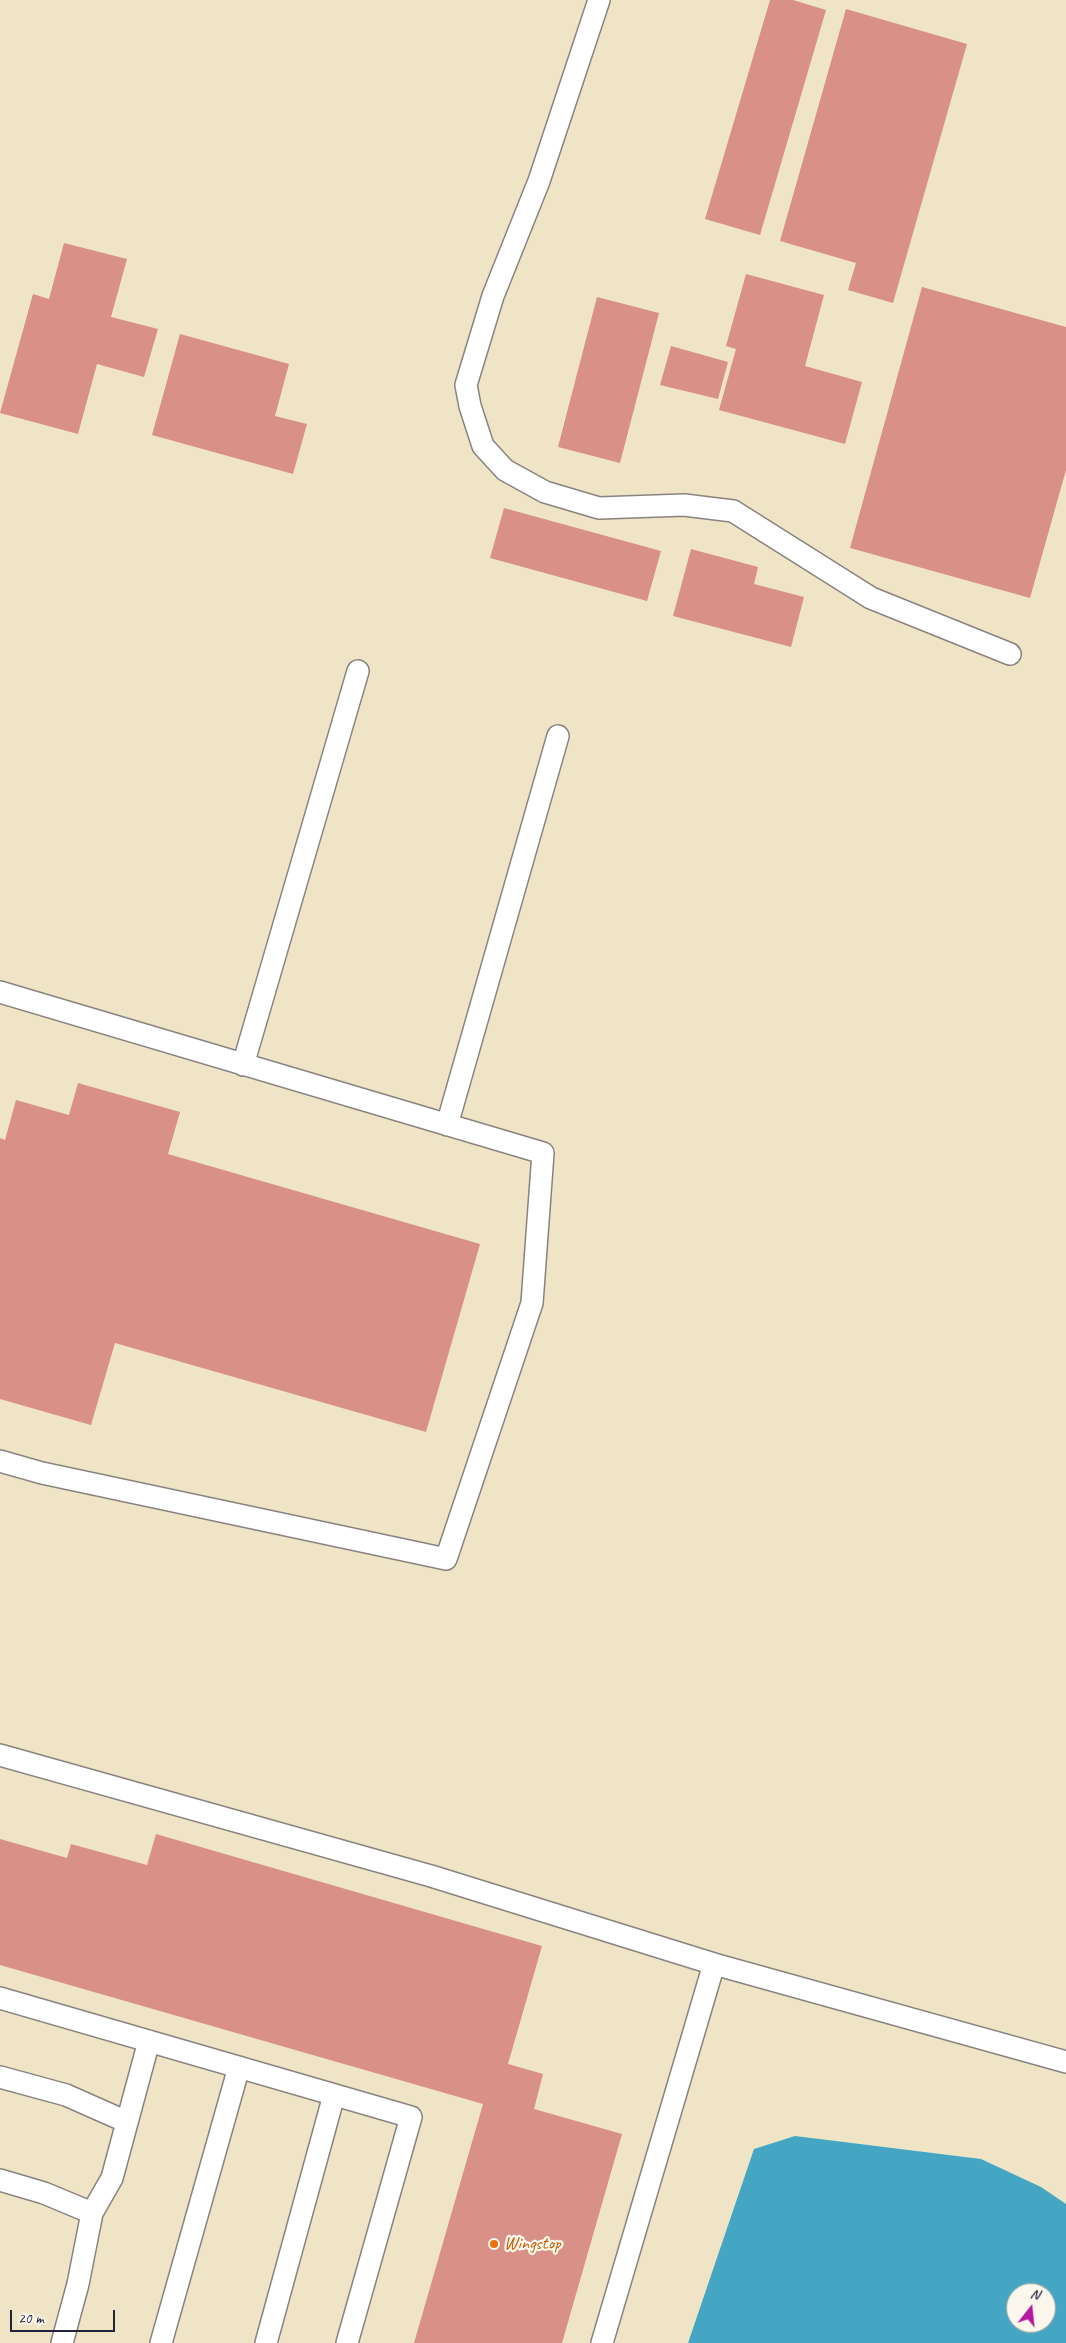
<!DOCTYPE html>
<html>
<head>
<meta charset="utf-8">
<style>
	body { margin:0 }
	#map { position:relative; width:1066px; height:2343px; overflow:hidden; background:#f0e4c6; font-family:Caveat,sans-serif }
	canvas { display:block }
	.north { position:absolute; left:1006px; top:2283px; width:50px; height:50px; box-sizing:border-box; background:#fbf7ec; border:1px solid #a4a2a5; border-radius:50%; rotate:16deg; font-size:14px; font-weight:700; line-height:20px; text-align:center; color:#22223b }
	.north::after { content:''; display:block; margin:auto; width:18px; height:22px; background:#b5179e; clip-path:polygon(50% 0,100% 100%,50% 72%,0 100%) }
	.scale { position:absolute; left:10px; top:2310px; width:105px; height:22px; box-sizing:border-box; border:2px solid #22223b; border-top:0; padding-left:6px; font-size:15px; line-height:18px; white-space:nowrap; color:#22223b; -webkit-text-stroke:4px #fbf7ec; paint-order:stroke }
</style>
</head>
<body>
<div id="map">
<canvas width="1066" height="2343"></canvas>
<div class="north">N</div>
<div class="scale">20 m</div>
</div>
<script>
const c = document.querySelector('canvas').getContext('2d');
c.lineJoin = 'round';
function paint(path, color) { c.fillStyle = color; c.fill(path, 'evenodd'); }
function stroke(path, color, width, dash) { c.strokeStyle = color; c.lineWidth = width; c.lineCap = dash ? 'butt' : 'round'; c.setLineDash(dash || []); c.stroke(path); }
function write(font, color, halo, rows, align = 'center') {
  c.font = font + ' Caveat,sans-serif'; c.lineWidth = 4.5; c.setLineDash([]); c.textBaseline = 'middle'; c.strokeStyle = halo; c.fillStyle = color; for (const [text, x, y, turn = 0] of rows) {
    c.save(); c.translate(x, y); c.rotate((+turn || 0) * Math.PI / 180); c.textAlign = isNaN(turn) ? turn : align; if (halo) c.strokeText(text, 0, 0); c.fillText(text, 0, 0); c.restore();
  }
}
paint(new Path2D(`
	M795,2136L981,2159L1041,2187L1066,2204V2343H688L754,2149ZM1016,2293H1046V2323H1016Z`), '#45a6c4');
paint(new Path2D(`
	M770,0H793L826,10L760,235L705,219Z
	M846,9L967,44L893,303L848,290L856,263L780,241Z
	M64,243L127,259L111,317L158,329L144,377L97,364L78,434L0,413L33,294L49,299Z
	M746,274L824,295L805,366L862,382L845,444L719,410L736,349L726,346Z
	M922,287L1066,327V470L1030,598L850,548Z
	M597,297L659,313L620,463L558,447Z
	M180,334L289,364L275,416L307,424L293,474L152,435Z
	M671,346L728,362L718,399L660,385Z
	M504,508L661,551L647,601L490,558Z
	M691,549L758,567L754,584L804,597L791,647L673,616Z
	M78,1083L180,1112L168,1154L480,1244L426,1432L115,1343L91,1425L0,1399V1138L5,1140L16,1100L69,1115Z
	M156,1834L542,1946L508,2064L543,2074L534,2109L622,2134L562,2343H414L483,2104L0,1965V1839L67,1858L71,1844L147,1865Z`), '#d89087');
const service = new Path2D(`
	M599,0L539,181L493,296L466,385L470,406L483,446L505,470L545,492L599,508L684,505L733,511L871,598L1010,654
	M0,992L543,1153L532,1303L446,1559L42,1473L0,1461
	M243,1065L358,671
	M447,1125L558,736
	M0,1755L431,1876L714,1964L602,2343
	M714,1964L1066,2062
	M0,1998L411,2117L347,2343
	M0,2077L66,2095L127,2122
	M0,2180L44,2193L92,2213L78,2284L62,2343
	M92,2213L112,2178L149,2041
	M161,2343L239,2067
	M266,2343L334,2095`);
stroke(service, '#898380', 24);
stroke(service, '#fff', 21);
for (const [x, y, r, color] of [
	[494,2244,5,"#e8710a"]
]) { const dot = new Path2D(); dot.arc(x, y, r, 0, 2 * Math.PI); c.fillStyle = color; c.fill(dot); stroke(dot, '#fbf7ec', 2); }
write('18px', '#c56008', '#fbf7ec', [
	["Wingstop",504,2244]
], 'left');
</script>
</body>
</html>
